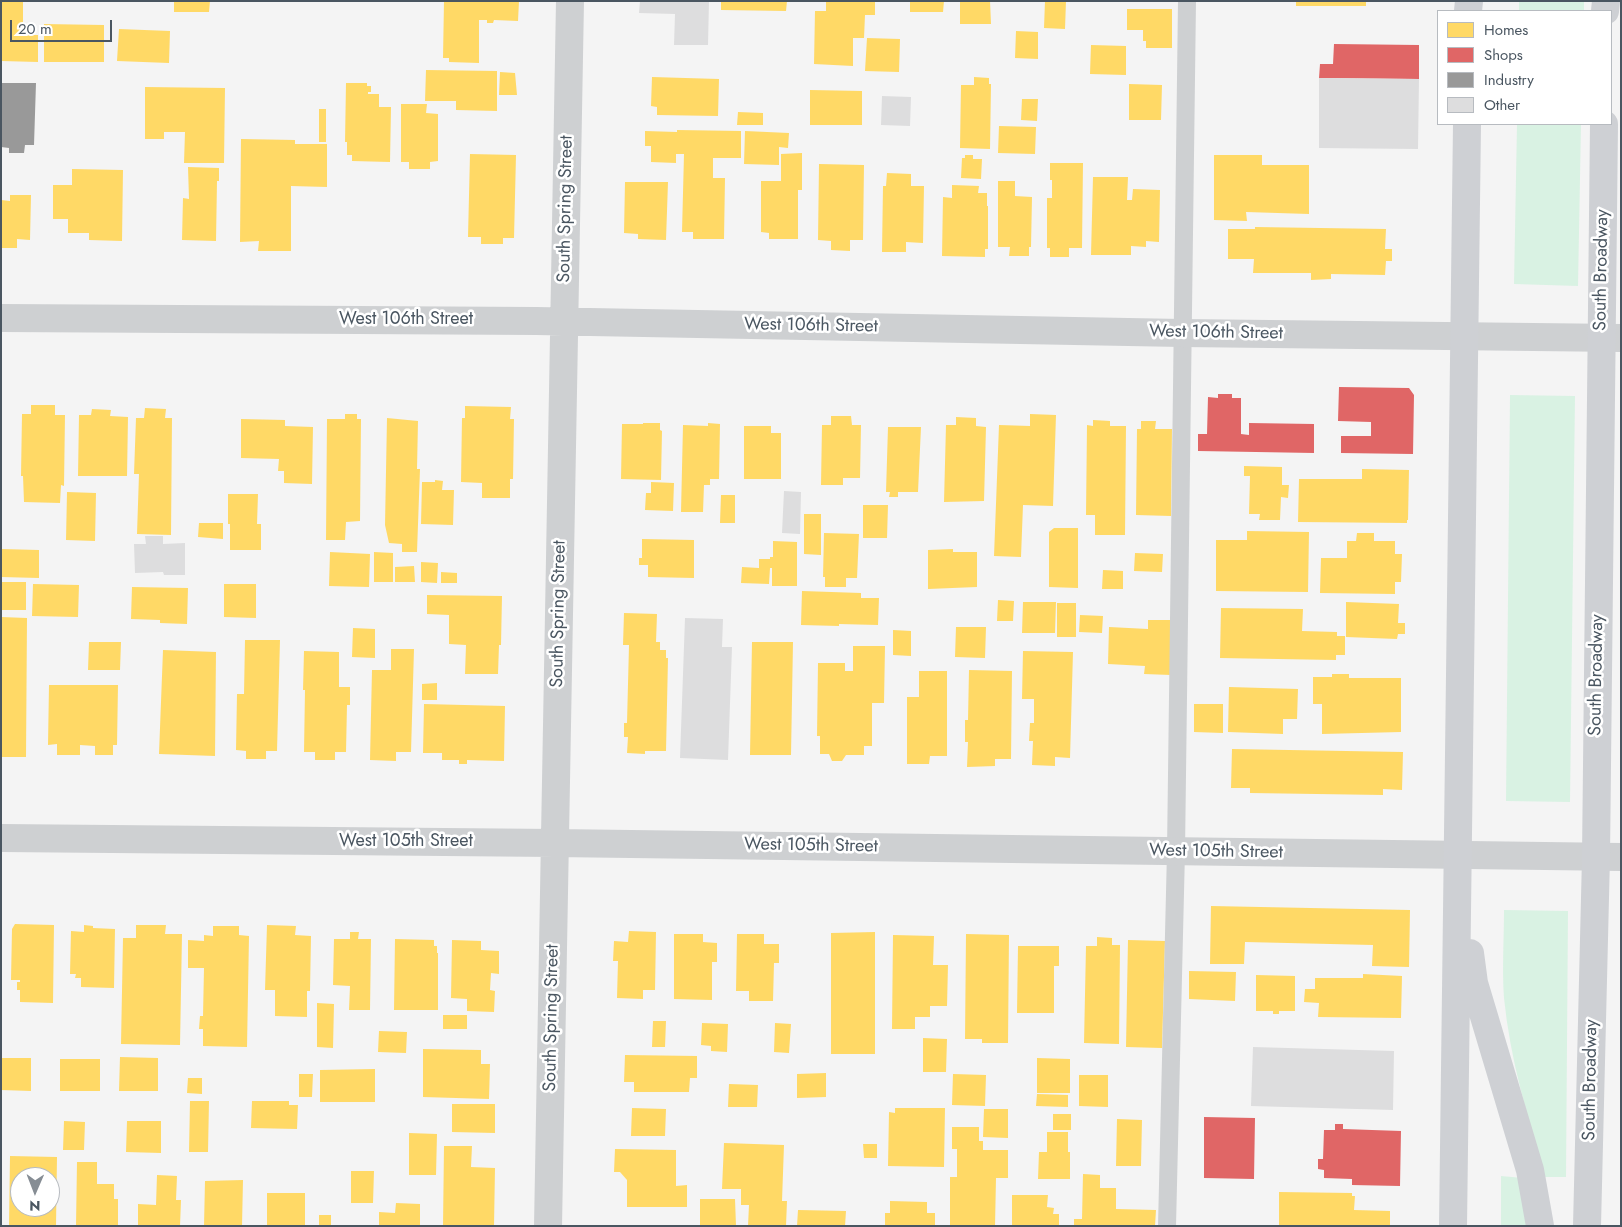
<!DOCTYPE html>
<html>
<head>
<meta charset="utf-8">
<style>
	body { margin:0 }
	#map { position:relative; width:1622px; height:1227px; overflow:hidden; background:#f4f4f4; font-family:Jost,sans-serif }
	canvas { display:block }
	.frame { position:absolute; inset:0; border:2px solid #4a5661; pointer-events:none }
	.legend { position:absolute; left:1437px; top:10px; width:175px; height:115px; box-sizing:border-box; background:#fff; border:1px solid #b7bbc0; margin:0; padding:6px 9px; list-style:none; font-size:15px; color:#4a5661 }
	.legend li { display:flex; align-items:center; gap:10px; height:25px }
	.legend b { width:25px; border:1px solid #b7bbc0 }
	.north { position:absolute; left:10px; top:1167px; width:50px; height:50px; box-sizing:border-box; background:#fff; border:1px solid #b7bbc0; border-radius:50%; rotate:181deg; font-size:14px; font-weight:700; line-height:20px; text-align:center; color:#4a5661 }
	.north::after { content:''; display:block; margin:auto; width:18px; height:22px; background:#868d94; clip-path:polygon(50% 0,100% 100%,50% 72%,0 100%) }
	.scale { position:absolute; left:10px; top:20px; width:102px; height:22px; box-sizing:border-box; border:2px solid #4a5661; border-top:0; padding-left:6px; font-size:15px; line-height:18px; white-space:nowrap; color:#4a5661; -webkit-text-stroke:4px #fff; paint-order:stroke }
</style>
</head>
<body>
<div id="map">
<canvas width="1622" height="1227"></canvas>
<div class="frame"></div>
<ul class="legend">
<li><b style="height:14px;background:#ffd966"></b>Homes</li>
<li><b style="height:14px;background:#e06666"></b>Shops</li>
<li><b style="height:14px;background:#999"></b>Industry</li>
<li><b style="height:14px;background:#ddddde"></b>Other</li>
</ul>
<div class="north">N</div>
<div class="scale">20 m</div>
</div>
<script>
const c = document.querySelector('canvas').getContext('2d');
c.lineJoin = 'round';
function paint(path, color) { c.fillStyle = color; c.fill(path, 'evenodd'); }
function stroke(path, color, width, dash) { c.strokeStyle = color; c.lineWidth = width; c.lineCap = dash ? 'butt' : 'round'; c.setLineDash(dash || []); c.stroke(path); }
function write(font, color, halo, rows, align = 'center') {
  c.font = font + ' Jost,sans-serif'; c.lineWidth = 5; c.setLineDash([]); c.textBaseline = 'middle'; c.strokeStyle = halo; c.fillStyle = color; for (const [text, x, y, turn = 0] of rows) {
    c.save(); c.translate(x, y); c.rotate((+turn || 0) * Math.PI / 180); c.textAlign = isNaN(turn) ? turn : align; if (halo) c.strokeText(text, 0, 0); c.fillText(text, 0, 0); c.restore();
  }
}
paint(new Path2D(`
	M1519,1H1584V11H1519Z
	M1517,124H1581L1578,286L1514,284Z
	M1510,395L1575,396L1570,802L1506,801Z
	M1504,910L1568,911L1566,1177H1545C1528,1118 1510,1059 1504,998C1502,970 1504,938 1504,910Z
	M1501,1176L1523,1178L1531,1226H1501Z`), '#d9f2e3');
paint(new Path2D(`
	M1,1H23V35H38V62L1,61Z
	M174,1H210L209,12H174Z
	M444,1H519L518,21L494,20L493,23H487V20H479V63L449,62V58H443Z
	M721,1H787L786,11L721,10Z
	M826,1H875V15H865L864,38H853V66L814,64L815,11H826Z
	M910,1H944L943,12H910Z
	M960,1H990L991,24H960Z
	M1045,1H1066L1065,29L1044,28Z
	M1296,1H1366V6H1296Z
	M1127,9H1172V48H1146V41H1143V30H1127Z
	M44,24L104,25V62H44Z
	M119,29L170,31L169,63L117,61Z
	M1016,31L1038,32V59L1015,58Z
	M867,38L900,39L899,72L865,71Z
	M1091,45L1126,46V75L1090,74Z
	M426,70L497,71V111L456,110V101H425Z
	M500,72L515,73L517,95H499Z
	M652,77L719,79L718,116L657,115V107L651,106Z
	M974,77L989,78V84H991L990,149L960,148L961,85H974Z
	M346,83H367V86H371V92H368V94H379V107H391L390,162L352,161V155H347V142H345Z
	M1129,84L1162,85L1161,120H1129Z
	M145,87L225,88L224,163H184L185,132H164V139H145Z
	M810,90L862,91V125H810Z
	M1022,99H1038L1037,121L1021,120Z
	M401,104H427L426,113L438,114V161L430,162V169H409V162H401Z
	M319,109H326V142H319Z
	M738,112L763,113V125H737Z
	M999,126L1036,127L1035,154L998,153Z
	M677,130L741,131V158H713V178H725L724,239H693V232H682L684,154H676V163L651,162V146H645V131L677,132Z
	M745,131L789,133L788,148L779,147V165L744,164Z
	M241,139L295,140V144H327V187L291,186V251H258L259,241L240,242Z
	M802,153V190H798V239H769V233L761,232V181H781V154Z
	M470,154L516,155L514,238H503V244H481V237H468Z
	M965,155H973V159H982L981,179L961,178L962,158H965Z
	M1214,155H1262V165H1309V214L1246,212L1247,221L1214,220Z
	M1050,163H1083L1082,248H1069V257H1050V248H1047V198H1052V180H1050Z
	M819,164L864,165L863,240H850V251L831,250V241L818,240Z
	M188,167L219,168V181H217L216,241L182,240L183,198L189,199Z
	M72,169L123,170L122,241L89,240V233H68V219H53V185H72Z
	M887,173L911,174V186H924L923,243L906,242V252H882L883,186H886Z
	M1093,177H1128L1127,200H1132L1133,189L1160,190L1159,242L1146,241V247L1131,246V255H1091Z
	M998,181H1015V196L1032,197L1031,247H1029V256H1009L1010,247H998Z
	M625,182H668L666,240L638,239V234L624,233Z
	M952,185L979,186L978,193H987V206H988V249H985V257L942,256L943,197L952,198Z
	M10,195H31L30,240L17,239V248H1V200L10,201Z
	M1255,227L1386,229L1385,249H1392V261H1386L1385,275L1331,274V279L1311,280V273H1253L1254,259H1228V229H1255Z
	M31,405H55V415H65L64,486L61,485L60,503L24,502L23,476H21L22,414H31Z
	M465,406L511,407L510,419H514L513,479H510V498H482V483L461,482L462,418H465Z
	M145,408L166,409L165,418H172L171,535L137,534L139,474H134L136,418H144Z
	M92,409L111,410L110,416L128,417L127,476H78L79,415H91Z
	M345,414H357V419H361L360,521L346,522L345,540H326L327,419H345Z
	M1030,414L1056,415L1053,506L1023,505L1021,557L994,556L999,425L1030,426Z
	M831,416H851L852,425H861L860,478H843V485H821L822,425H831Z
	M956,417L976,418V426L986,427L984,501L944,502L946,425H956Z
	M387,418L418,421L417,469H420L417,552H402V544L389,543L385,525Z
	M241,419L285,420V426L313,427L312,484L284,483V471H278L279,459L241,458Z
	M1093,420L1110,421V426H1126L1125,535H1095V515H1086L1087,425L1093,426Z
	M1141,421H1156L1155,429H1172L1171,516L1136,515L1137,429H1141Z
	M643,423H660V430L662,431L661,480L621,479L622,424H643Z
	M708,423L720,424L719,479H710V485H704L703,512H681L683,425L708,426Z
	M744,426H771V433H781V479H744Z
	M888,427H921L918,492H898V497H889L890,492H886Z
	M1244,466L1282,467V485H1289L1288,498L1281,497L1280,520H1259L1260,514H1249L1250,476H1244Z
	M1362,469L1409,470L1408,520H1407V523L1298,522L1299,479H1362Z
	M435,480L443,481L442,490H454L453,525L421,524L422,482H435Z
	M651,482L674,483L673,511L645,510L646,493H651Z
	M67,492L96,493L95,541L66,540Z
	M228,494H258L257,524H261V550H230V524H228Z
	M721,495H735V523H720Z
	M863,505H888L887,538H863Z
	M804,514H821V555L804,554Z
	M199,523H223V539L198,537Z
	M1054,528H1078V588L1049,587V532Z
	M1247,531L1309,532L1308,592L1216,591V540H1247Z
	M824,533L859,534L857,578H846V587H825V577H823Z
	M1357,533H1374V541H1395V554H1402L1401,582H1395V594L1320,593L1321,558H1347V541H1356Z
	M642,539L694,540V578L648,577V565H639V558H642Z
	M773,541L797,542V586H772V568H770L769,584L741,583L742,567L759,568V559H770V557H773Z
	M1,549L39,550V578L1,577Z
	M953,549V552H977V587L928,589V550Z
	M330,552L370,554L369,587L329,586Z
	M374,552L393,553V582H374Z
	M1135,553L1163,554L1162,572L1134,571Z
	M421,562L438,563L437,583L421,582Z
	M414,566L415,582H395V567Z
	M1103,570L1123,571V589H1102Z
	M441,572L457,573V583H441Z
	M1,582H26V610H1Z
	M33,584L79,585L78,617L32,616Z
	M224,584H256V618L224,617Z
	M132,587L188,588L187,624L160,623V620L131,619Z
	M802,591L861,593V598H879L878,625L839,624V626L801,625Z
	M427,595L502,596L501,645H499L498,674H465L466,645L449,644V615L427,614Z
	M998,600L1014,601L1013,621H997Z
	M1023,602H1056L1055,633H1022Z
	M1346,602L1399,604L1398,623H1405V634H1398L1397,639L1346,637Z
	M1057,603H1076V637H1057Z
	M1221,608L1303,609L1302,631L1337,632V636H1345V655H1336V660L1220,658Z
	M624,613L657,614L656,642H660V650H666V658H668L666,751H645V754L627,753L628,737H624V723H627L629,645H623Z
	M1080,615L1103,616L1102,633L1079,632Z
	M1,617L27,618L26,757H1Z
	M1148,620H1172L1171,675L1144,674L1145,666L1108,664L1109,627L1148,629Z
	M956,627H986L985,658L955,657Z
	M353,628L375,629V658L352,657Z
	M893,630L911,631V656L893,655Z
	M245,640H280L277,751H266V759H246V751L236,750L237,694H244Z
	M89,642H121L120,670H88Z
	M752,642H793L791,755H750Z
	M853,646H885L884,703H872V746H864V755H846L842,761H832L829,754H820V736H817L818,663H845V671H853Z
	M391,649H414L411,752H396V761L370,760L372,670H391Z
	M163,650L216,652L215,756L159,754Z
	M304,651L339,652V687H350V705H347L346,752H335V760H315V752H304L305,690H303Z
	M1023,651L1073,652L1070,758L1055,757V766L1032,765L1033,741H1029L1030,723H1034V699H1022Z
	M969,670L1012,671L1011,759H995V766L967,767L968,742H965V720H968Z
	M919,671H947V756H930L929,764H907V697H919Z
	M1332,674H1349V678H1401V732L1322,734V704H1313V677H1332Z
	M437,683V700H422V684Z
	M49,685H118L117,745H113V755H95V746L80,745V755H57V744L48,745Z
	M1229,687L1298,689L1297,719H1283V734L1228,732Z
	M424,704L505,706L504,761L467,760V764H459V760H442V753H423Z
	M1194,704H1223V733L1194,732Z
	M1232,749L1403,752L1402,790L1383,789V795L1250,793V788H1231Z
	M1211,906L1410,910L1409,967L1372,966L1373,945L1245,942L1244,964H1210Z
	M15,924L54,925L53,1003L20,1002V990H17V982H20V980H11L12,929Z
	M84,925L93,926V928L115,929L114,988L81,987V978H75L76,974H70L71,931L84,932Z
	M136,925H166L165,934H182L180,1045L121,1044L123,938H136Z
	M267,925L296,926L295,935L311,936L310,991H307V1017L275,1016V990H265Z
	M213,926H239V935L249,936L247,1047L203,1046V1029H199L200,1016H203L204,968H188V940L204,941V935L213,936Z
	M629,931L656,932L655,990H643V999L617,998L618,961H613L614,941L628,942Z
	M350,932H359L358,939H371L370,1010H349L350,986L333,985L334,939H350Z
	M875,932V1054H831V933Z
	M674,934H703V942L717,943V962H712V1000L674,999Z
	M737,934H764V944H779V963H774L773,1001H749V991H736Z
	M966,934L1009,935L1008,1043H982V1039H965Z
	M893,935L934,936L933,965H948L947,1006H930V1017H915V1029H892Z
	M1097,937L1112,938V945H1120L1119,1044L1084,1043L1086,946H1097Z
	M395,939L434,940V946H437V953H438V1010H394Z
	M452,940L481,941V950L499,951V974L491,973L490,990L495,991L494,1012L467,1011V999L451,998Z
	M1128,940L1165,941L1162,1048L1126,1047Z
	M1018,946H1059V966H1054V1013H1017Z
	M1189,971L1236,972L1235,1001L1189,999Z
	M1363,974L1402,976L1401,1018L1318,1017L1319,1003L1304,1002L1305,989H1315V978H1363Z
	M1256,975L1295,976V1011H1279V1014H1273V1011H1256Z
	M317,1003L334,1004L333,1048L317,1047Z
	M443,1015H467V1029H443Z
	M653,1021H666L665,1047H652Z
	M702,1023L728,1024L727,1052L711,1051V1046L701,1045Z
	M775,1023L791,1024L789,1053L774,1052Z
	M379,1031L407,1032L406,1053L378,1052Z
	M923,1038L947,1039L946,1072H923Z
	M423,1049L481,1050V1064H490L489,1099L423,1097Z
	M625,1055L697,1056V1078H690L689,1092H634V1082H624Z
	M120,1057L158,1058V1091H119Z
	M1,1058H31V1091L1,1090Z
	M1037,1058L1070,1059V1093H1037Z
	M60,1059H100V1091H60Z
	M375,1069V1102H320V1070Z
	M826,1073V1097L797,1098V1074Z
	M299,1074H313L312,1097H299Z
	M953,1074L986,1075L985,1106L952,1105Z
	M1079,1075H1108V1107L1079,1106Z
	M188,1078H202V1094L187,1093Z
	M729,1084L758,1085L757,1107H728Z
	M1037,1094L1068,1095V1107L1036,1106Z
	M190,1101H209L208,1152H189Z
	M252,1101H289V1105H298L297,1129L251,1128Z
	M452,1104H495V1133L452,1132Z
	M632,1108L666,1109L665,1136H631Z
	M895,1108H945L944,1167L888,1166L889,1112L895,1113Z
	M984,1109H1008V1138L983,1137Z
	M1053,1114H1071V1130H1053Z
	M1117,1119L1142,1120L1141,1166H1116Z
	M64,1121L85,1122L84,1150H63Z
	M127,1121H161V1153L126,1152Z
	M952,1127H979V1141H983V1150H1008V1178H996L995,1226H950V1177H957V1149H952Z
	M1047,1132H1068V1152H1070V1179H1038L1039,1152H1047Z
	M409,1133L437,1134L436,1175H409Z
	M724,1143L784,1145L782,1201H787L786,1226H748L749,1205H741V1189H722Z
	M863,1144H877V1158H864Z
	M444,1146H472L471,1167L495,1168L494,1226H443Z
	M615,1149L676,1150V1186L687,1185V1207H627V1180L620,1172H614Z
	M10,1156L57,1157L56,1226H9ZM20,1177H50V1207H20Z
	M77,1162H97V1184H114V1199H118V1226H76Z
	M351,1171H374L373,1203H351Z
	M1083,1174L1100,1175V1188H1116V1209L1156,1210L1155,1226H1074V1219H1082Z
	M157,1175L177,1176L176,1200H181L180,1226H138V1204L156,1205Z
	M243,1180L242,1226H204L205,1181Z
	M1279,1192L1352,1193V1196H1355L1354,1210L1390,1211V1226H1279Z
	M267,1193H305V1226H267Z
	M1012,1195H1048L1047,1207L1054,1208L1053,1214H1059V1226H1012Z
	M700,1199H735L736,1226H700Z
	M890,1201L927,1202V1213H935V1226H885V1213H890Z
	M396,1203L420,1204V1226H379V1212L395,1213Z
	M798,1210L846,1211L845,1226H797Z
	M319,1215H331V1226H319Z`), '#ffd966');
paint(new Path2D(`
	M1334,44L1419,45V79L1319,78L1320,64H1333Z
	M1339,387L1409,388L1414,395L1413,454L1341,453V436H1371V422L1338,421Z
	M1218,394H1232V398H1241V434L1249,435V423L1314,424V453L1198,451V434H1207L1208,397L1218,398Z
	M1204,1117L1255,1118L1254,1179L1204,1178Z
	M1335,1124H1343V1129L1401,1131L1400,1186L1352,1185V1179L1324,1178V1170L1318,1169V1159H1323L1324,1130H1335Z`), '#e06666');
paint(new Path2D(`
	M1,83H36L34,145H25L24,153H9V148L1,147Z`), '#999');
paint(new Path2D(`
	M640,1H709L708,45H674L675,14L639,13Z
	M1319,78L1419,79L1418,149L1319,148Z
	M882,96L911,97L910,126L881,125Z
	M784,491L801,492L800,534L782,533Z
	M145,536H163V544L185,543V575H164L163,572L135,573L134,544H146Z
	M685,618L723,619L722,647H732L728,760L680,758Z
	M1253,1047L1394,1051L1393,1110L1251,1106Z`), '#ddddde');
stroke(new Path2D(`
	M1167,1226L1176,851L1187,1`), '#ced0d2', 18);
stroke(new Path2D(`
	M1,318L536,321L1182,333L1621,338
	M1,838L555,843L1621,857
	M548,1226L570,1`), '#ced0d2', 28);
stroke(new Path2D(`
	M1468,11L1469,1
	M1605,11L1606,1
	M1470,953L1474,983L1530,1170L1540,1226
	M1453,1226L1467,124
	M1587,1226L1596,857L1604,124`), '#ced0d4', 28);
write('18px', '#4a5661', '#fff', [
	["South Spring Street",566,209,-89],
	["South Broadway",1602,270,-89],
	["West 106th Street",406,320],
	["West 106th Street",811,326,1],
	["West 106th Street",1216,333,1],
	["South Spring Street",559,614,-89],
	["South Broadway",1597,675,-89],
	["West 105th Street",406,842],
	["West 105th Street",811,846,1],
	["West 105th Street",1216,852,1],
	["South Spring Street",552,1018,-89],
	["South Broadway",1591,1080,-89]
]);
</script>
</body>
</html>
